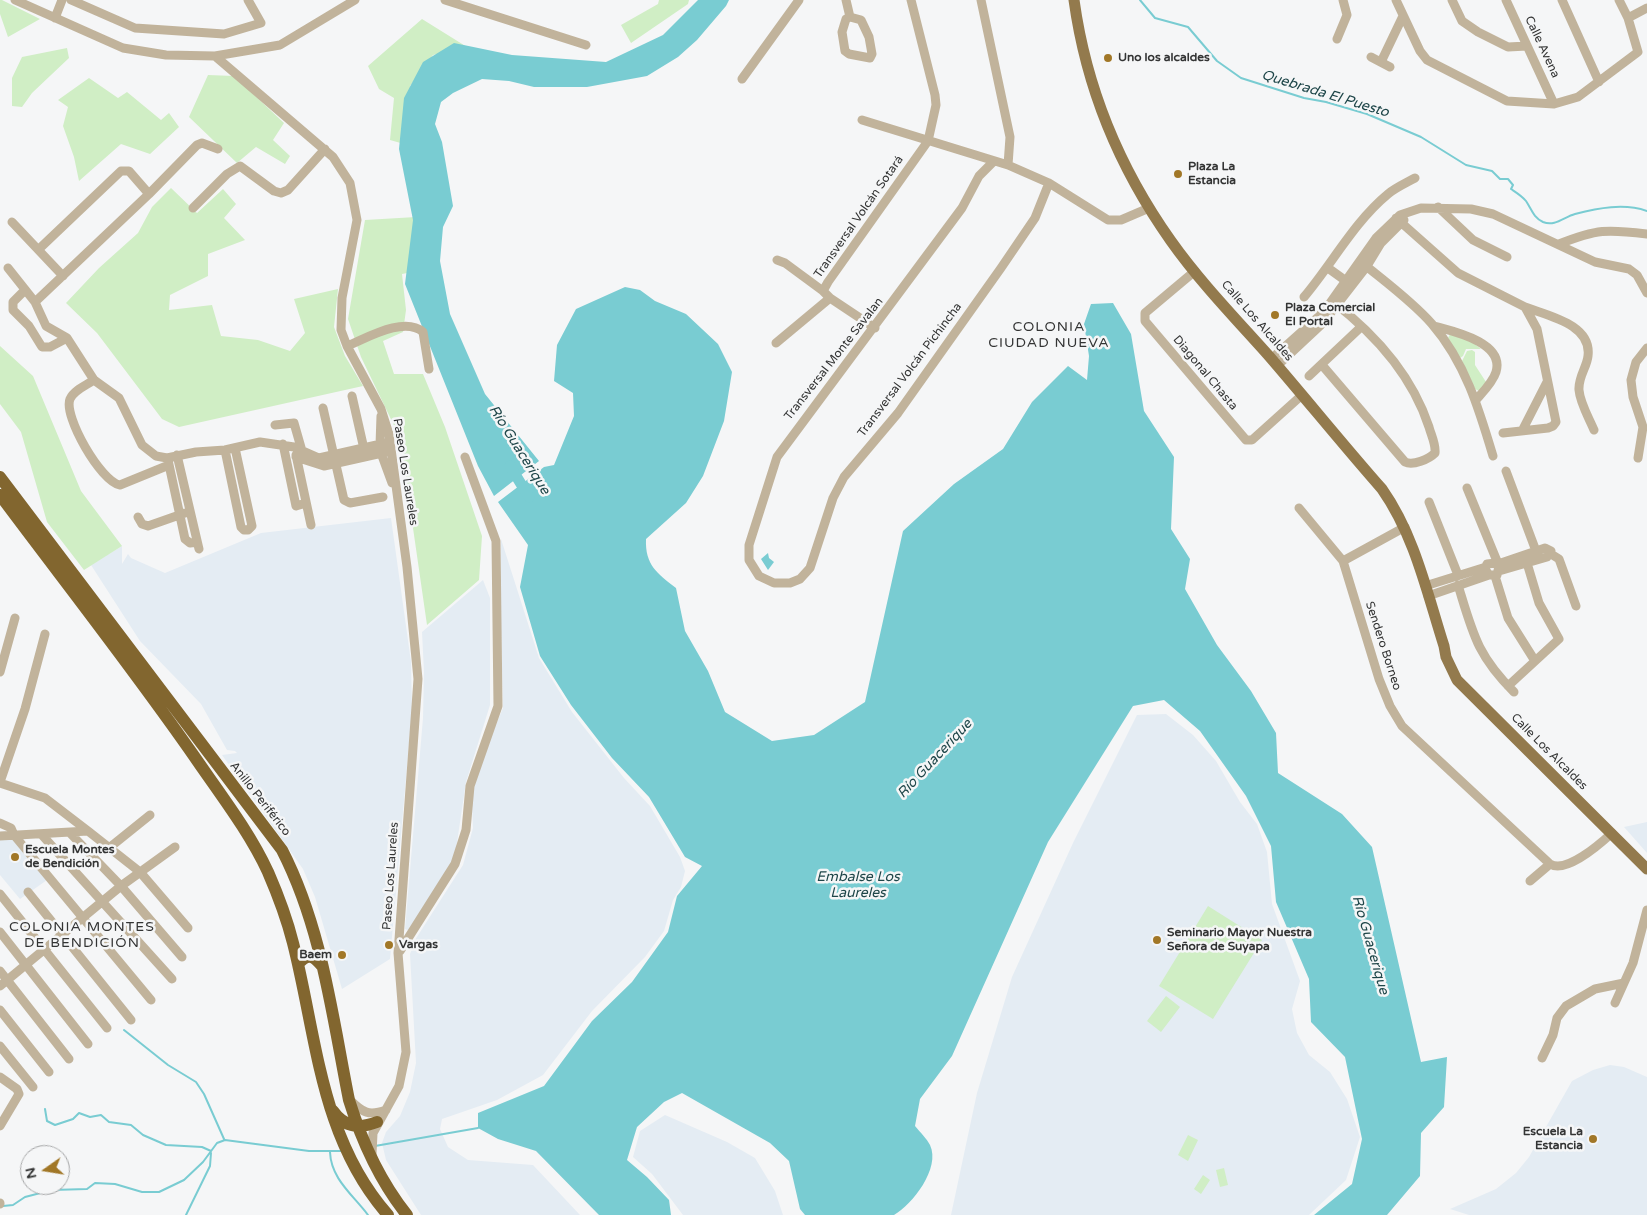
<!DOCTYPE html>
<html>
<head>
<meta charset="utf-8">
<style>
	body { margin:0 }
	#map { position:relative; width:1647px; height:1215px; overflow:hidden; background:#f5f6f7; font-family:"Varela Round",sans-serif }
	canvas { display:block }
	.north { position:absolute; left:20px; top:1145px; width:50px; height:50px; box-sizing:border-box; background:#f5f6f7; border:1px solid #a7a8a9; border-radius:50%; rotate:257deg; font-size:14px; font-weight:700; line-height:20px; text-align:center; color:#333434 }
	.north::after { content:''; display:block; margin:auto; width:18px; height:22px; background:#a17727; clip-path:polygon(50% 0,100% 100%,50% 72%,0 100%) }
</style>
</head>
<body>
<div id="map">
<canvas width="1647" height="1215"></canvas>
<div class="north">N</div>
</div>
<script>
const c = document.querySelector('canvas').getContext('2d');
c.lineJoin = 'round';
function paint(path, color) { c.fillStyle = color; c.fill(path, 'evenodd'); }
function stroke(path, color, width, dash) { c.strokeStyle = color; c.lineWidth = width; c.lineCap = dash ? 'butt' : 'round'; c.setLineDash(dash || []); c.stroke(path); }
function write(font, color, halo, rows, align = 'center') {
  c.font = font + ' "Varela Round",sans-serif'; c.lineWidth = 5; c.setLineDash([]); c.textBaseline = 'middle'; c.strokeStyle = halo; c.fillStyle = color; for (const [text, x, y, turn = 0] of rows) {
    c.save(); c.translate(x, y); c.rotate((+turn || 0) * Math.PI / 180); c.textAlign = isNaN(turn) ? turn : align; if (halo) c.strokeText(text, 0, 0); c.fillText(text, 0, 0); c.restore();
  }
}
paint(new Path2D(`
	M391,518L411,662L412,710L390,959L342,989L315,897L303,869L222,755L237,753L235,751L227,750L201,704L140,641L91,565L122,546V564L128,554L131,558L165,573L261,533Z
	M501,539L539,658L572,712L624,778L650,806L680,857L685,871L681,887L673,900L664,931L645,957L592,1011L543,1075L497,1100L442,1119L440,1129L448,1147L468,1160L533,1165L580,1215H421L386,1160L382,1143L386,1132L400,1116L410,1092L416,1063L410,954L415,940L463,865L473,828L471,782L503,708L500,591Z
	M483,580L490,598V705L466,782L455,856L410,931L405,929L423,718L424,672L422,632Z
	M1166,714L1193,735L1216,761L1240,802L1257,824L1267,852L1272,904L1300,981L1292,1009L1297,1033L1309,1055L1330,1072L1347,1099L1360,1137L1346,1180L1309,1215H951L977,1093L1012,977L1073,843L1137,715Z
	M1647,822V853L1624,827Z
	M14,839L47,880L20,899L0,875V840Z
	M1610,1065L1624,1067L1647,1077V1215H1469L1450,1209L1496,1189L1516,1173L1529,1157L1572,1081L1593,1070Z
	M665,1115L727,1142L755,1158L775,1191L783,1215H683L652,1174L633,1157L640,1131Z`), '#e4ecf3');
paint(new Path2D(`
	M0,0H2L40,19L8,37L0,14Z
	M659,0H689L688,4L631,43L621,25L658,4Z
	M422,19L467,47L433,55L410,86L411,146L390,140L394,98L379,89L368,66Z
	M67,48L69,58L32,93L22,107L12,106V78L22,57Z
	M208,75L234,76L284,123L273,140L290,156L285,164L256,147L237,163L189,117Z
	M89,78L118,98L127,92L161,120L169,113L179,127L150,154L121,144L79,181L74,157L63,126L68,107L58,100Z
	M171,188L197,213L223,189L236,204L224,218L245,240L208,254V276L170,295L169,310L212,305L221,336L258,340L290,351L305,333L294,299L338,289L334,327L345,356L363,386L179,427L162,419L97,333L66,303L99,268L138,233L152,207Z
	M416,217L418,271L402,274L406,310L403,332L383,341L394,374H423L445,427L482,536L479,580L427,625L400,438L361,357L348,319L365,220Z
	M1450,334L1471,341L1481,349H1466L1463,356L1460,358L1448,338Z
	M0,346L33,376L81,491L122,546L84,570L47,522L21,432L0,404Z
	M1472,350L1475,352V365L1486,382L1479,391L1475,389L1462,361L1467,351Z
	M1208,906L1262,940L1213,1019L1159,986Z
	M1166,996L1180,1007L1161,1032L1147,1021Z
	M1188,1135L1198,1140L1188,1161L1178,1155Z
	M1224,1168L1228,1185L1220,1187L1216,1170Z
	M1203,1175L1210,1180L1201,1194L1194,1189Z`), '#d0eec5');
paint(new Path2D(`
	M698,0H729L726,6L697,40L678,57L647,76L587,87H534L509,81L482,79L453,93L441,102L435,124L442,142L453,206L443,227L440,261L450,314L485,394L539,461L494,496L478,466L405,284L413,220L399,149L404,98L423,62L454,43L512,55L606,62L663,35Z
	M625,287L640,290L655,301L686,314L718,344L732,372L724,421L703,476L686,503L646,539C645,565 657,573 676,588L685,631L708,671L725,712L772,741L814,735L865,702L903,531L954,484L1003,449L1032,402L1068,366L1087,380L1089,356L1084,324L1091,304L1113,303L1131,334L1144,411L1174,457L1171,529L1190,559L1185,589L1217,645L1251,691L1276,733L1278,773L1342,814L1372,847L1421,1062L1447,1057L1444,1107L1421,1133L1420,1176L1387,1215H1314L1352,1184L1362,1139L1345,1057L1311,1022L1309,979L1276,902L1271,846L1246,796L1200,731L1164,700L1133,706L1048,842L952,1056L920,1099L915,1126C920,1132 927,1139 930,1145C941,1168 912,1205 894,1215H805L800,1209L789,1161L770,1143L682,1093L664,1102L637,1127L627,1160L647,1177L669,1200L671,1215H599L536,1151L498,1139L478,1128V1113L544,1086L592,1021L632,982L668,932L677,896L702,866L685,857L649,797L612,758L571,705L540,656L520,587L528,545L498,502L544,467L554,465L574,416L573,393L554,381L557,345L576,309Z
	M768,553L769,558L774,562L768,570L761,559Z`), '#79ccd2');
stroke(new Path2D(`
	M1140,0L1155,18L1188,27L1217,61L1241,78L1304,98L1326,102L1367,114L1421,137L1466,165L1492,171L1500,179H1508L1513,185L1511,189C1517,193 1522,196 1526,201C1532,210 1533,217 1543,222C1555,227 1564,217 1575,214C1598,208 1624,203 1647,211
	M124,1030L168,1065L196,1082L204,1094L224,1139
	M45,1109L47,1121L55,1125L73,1119L79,1113L90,1117L101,1115L109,1122L131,1125L143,1135L166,1145L202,1147L211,1151
	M375,1146L478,1128
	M330,1152C331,1179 353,1195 368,1215
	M3,1206L13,1205L25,1197L52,1190L87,1189L95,1183L115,1184L142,1192H159L184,1180L203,1162L217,1143L225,1140L309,1151H341
	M186,1215L210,1166L211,1153`), '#79ccd2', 2);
stroke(new Path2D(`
	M510,466L529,497`), '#79ccd2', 11);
stroke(new Path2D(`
	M15,0L123,48L166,55L215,56L333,157L350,183L357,220L342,298L341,330L347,346L381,409L389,434L407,567L418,679L398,953L406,1052L399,1086L373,1133L372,1154
	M71,0L135,28L224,34L261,23L248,0
	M445,0L586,45
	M846,0L850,17
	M981,0L1010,137L1008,165
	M1396,0L1420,51L1427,60L1507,101L1554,104L1578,97L1638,52L1628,18L1619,0
	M1452,0L1462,21L1478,32L1508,47L1527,46
	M1506,0L1554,104
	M1562,0L1599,82
	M850,17L861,20L869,37L872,54L870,58L849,54L845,51L842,32L846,19Z
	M55,18L62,0
	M1628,18L1647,8
	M1337,39L1347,15L1343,0
	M215,56L280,45L355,0
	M1371,57L1390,67
	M1381,62L1403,16
	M742,79L799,0
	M862,120L1008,165L1049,183L1108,220H1121L1149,208
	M994,161L979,176L962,208L777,457L749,545V560L759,576L774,583H790L800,579L810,568L833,498L844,477L898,413L1001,268L1035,218L1049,183
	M1438,207L1473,240L1507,257
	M193,208L227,174L240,166L274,191L281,193L288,190L325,149
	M1396,218L1458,273L1525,307L1537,329L1556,422L1553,426L1548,428L1503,433
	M12,222L63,276
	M1559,244C1597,229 1607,229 1647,234
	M39,249L121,171H129L149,194
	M777,260L785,263L823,291
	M1360,261C1384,281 1412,301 1432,324C1465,362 1479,409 1493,456
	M8,268L35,302L46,326L67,338L94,380L119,398L142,445L156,456L167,458L196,452L225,450L260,442L294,447L319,458L390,442
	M1328,268L1346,281
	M1195,271L1145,313V321L1246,440H1252L1302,395
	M25,290L13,302V310L29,326L42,347H50L67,338
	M1304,297C1332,264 1354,222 1388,194C1395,188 1406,183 1415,178
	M830,298L875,328
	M35,302L149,194L197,145L202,143L218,149
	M1525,307C1548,316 1592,324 1588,356C1587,367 1578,377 1579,390C1580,403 1589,418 1594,430
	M1434,326C1452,331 1505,342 1496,372C1493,382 1483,392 1476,400
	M776,343L830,298L823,291L828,282L928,141L936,105L935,95L911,0
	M347,346C367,338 404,316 423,332L429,369
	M1271,359L1318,317L1330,303L1376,238L1400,215L1421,208L1471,209L1493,214L1595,262L1629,269L1637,275L1647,293
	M1322,365L1405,462C1413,466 1429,459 1435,453C1436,444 1431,435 1429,427C1412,375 1375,334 1332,301
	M1277,366L1322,324L1367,266L1381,243L1404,220
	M1309,376L1361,327
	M94,380C87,385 74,390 70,399C63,416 101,482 120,485L169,465
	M352,396L364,449
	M323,408L344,500L350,503L383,497
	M275,425L294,423L302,451
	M1522,431L1547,382
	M283,444L296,506L306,503
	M380,445L381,416
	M225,450L241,527L244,530H248L252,526L235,448
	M381,453L392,483
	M177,455L199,549
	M296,455L311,525
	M296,457L324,466L391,451
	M1638,458L1643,427L1633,397L1631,380L1636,362L1647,348
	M168,460L185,539L190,543L197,542
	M1506,471L1536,551
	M1467,488L1499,566L1497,575H1489L1485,569L1487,564L1496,563
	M1429,502L1458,575
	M1299,508L1343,561L1379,679L1390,706L1402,726L1550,864
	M138,517L142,524L148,526L185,513
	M1551,554L1559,559L1576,606
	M1343,561L1405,527
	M1498,564L1545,548L1551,551L1547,557L1499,571
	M1495,576L1508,618L1535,661
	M1458,585C1473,634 1477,655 1514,692
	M1425,586L1486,567
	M1428,596L1489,575
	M0,672L15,618
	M1508,686L1559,639L1539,603L1527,563
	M0,782L25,709L45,634
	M0,783L45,798L88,831
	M0,823L11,828L14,835L151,1000
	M70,833L121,886L182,957
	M42,835L172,979
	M0,836L88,831L140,872L188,928
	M109,848L150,815
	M1530,881L1550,864C1566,874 1600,844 1612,833
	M28,892L131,1020
	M0,894L107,1028
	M0,932L88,1044
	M400,951L455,864L466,830L470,786L498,706L496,541L465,457
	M0,971L69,1059
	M0,986L121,886L175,847
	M1615,1003L1633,963L1647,910
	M0,1010L49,1072
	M0,1046L33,1087
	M1542,1058L1553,1035L1557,1018L1566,1006L1595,989L1624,983
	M0,1077L17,1089L19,1094L0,1126
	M350,1100C363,1113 369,1116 386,1110
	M0,1203V1204`), '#c1b39b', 9);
stroke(new Path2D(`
	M1074,0C1086,87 1120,169 1171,241C1200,282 1236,319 1269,356C1307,400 1344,446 1382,489C1415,536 1427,593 1444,646L1446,657L1457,680L1647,869`), '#937a4d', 11);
stroke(new Path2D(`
	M0,477L282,850C322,928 332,1015 349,1100C362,1142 379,1180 407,1215
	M0,495C65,582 132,667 194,756C220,794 249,831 268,872C278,895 287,919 293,943C317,1037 320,1138 388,1215
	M298,964C308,953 313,955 322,966
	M333,1111C344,1127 359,1129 377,1122`), '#82662f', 12);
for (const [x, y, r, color] of [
	[1108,58,5,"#a17727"],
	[1178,174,5,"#a17727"],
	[1275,315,5,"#a17727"],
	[15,857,5,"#a17727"],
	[1157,940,5,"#a17727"],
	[389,945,5,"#a17727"],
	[342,955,5,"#a17727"],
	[1593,1139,5,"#a17727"]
]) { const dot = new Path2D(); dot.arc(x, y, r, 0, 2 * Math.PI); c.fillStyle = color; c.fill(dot); stroke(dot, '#f5f6f7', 2); }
write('12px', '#333434', '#f5f6f7', [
	["Calle Avena",1542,47,65],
	["Transversal Volcán Sotará",859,217,-55],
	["Calle Los Alcaldes",1257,321,49],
	["Transversal Monte Savalan",834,359,-52],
	["Transversal Volcán Pichincha",910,370,-53],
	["Diagonal Chasta",1205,373,50],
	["Paseo Los Laureles",405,472,81],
	["Sendero Borneo",1383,646,72],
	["Calle Los Alcaldes",1549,752,45],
	["Anillo Periférico",260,799,52],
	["Paseo Los Laureles",391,876,-86]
]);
write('bold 12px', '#333434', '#f5f6f7', [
	["Uno los alcaldes",1118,58],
	["Plaza La",1188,167],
	["Estancia",1188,181],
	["Plaza Comercial",1285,308],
	["El Portal",1285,322],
	["Escuela Montes",25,850],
	["de Bendición",25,864],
	["Seminario Mayor Nuestra",1167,933],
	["Señora de Suyapa",1167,947],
	["Vargas",399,945],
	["Baem",332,955,"right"],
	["Escuela La",1583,1132,"right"],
	["Estancia",1583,1146,"right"]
], 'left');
write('italic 14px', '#1e4649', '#f5f6f7', [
	["Quebrada El Puesto",1325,94,17],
	["Río Guacerique",519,450,58],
	["Río Guacerique",935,759,-47],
	["Embalse Los",858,877],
	["Laureles",858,893],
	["Río Guacerique",1370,945,74]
]);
c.letterSpacing = '1px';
write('14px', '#333434', '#f5f6f7', [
	["COLONIA",1049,327],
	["CIUDAD NUEVA",1049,343],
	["COLONIA MONTES",82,927],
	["DE BENDICIÓN",82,943]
]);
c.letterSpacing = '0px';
</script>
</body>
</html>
